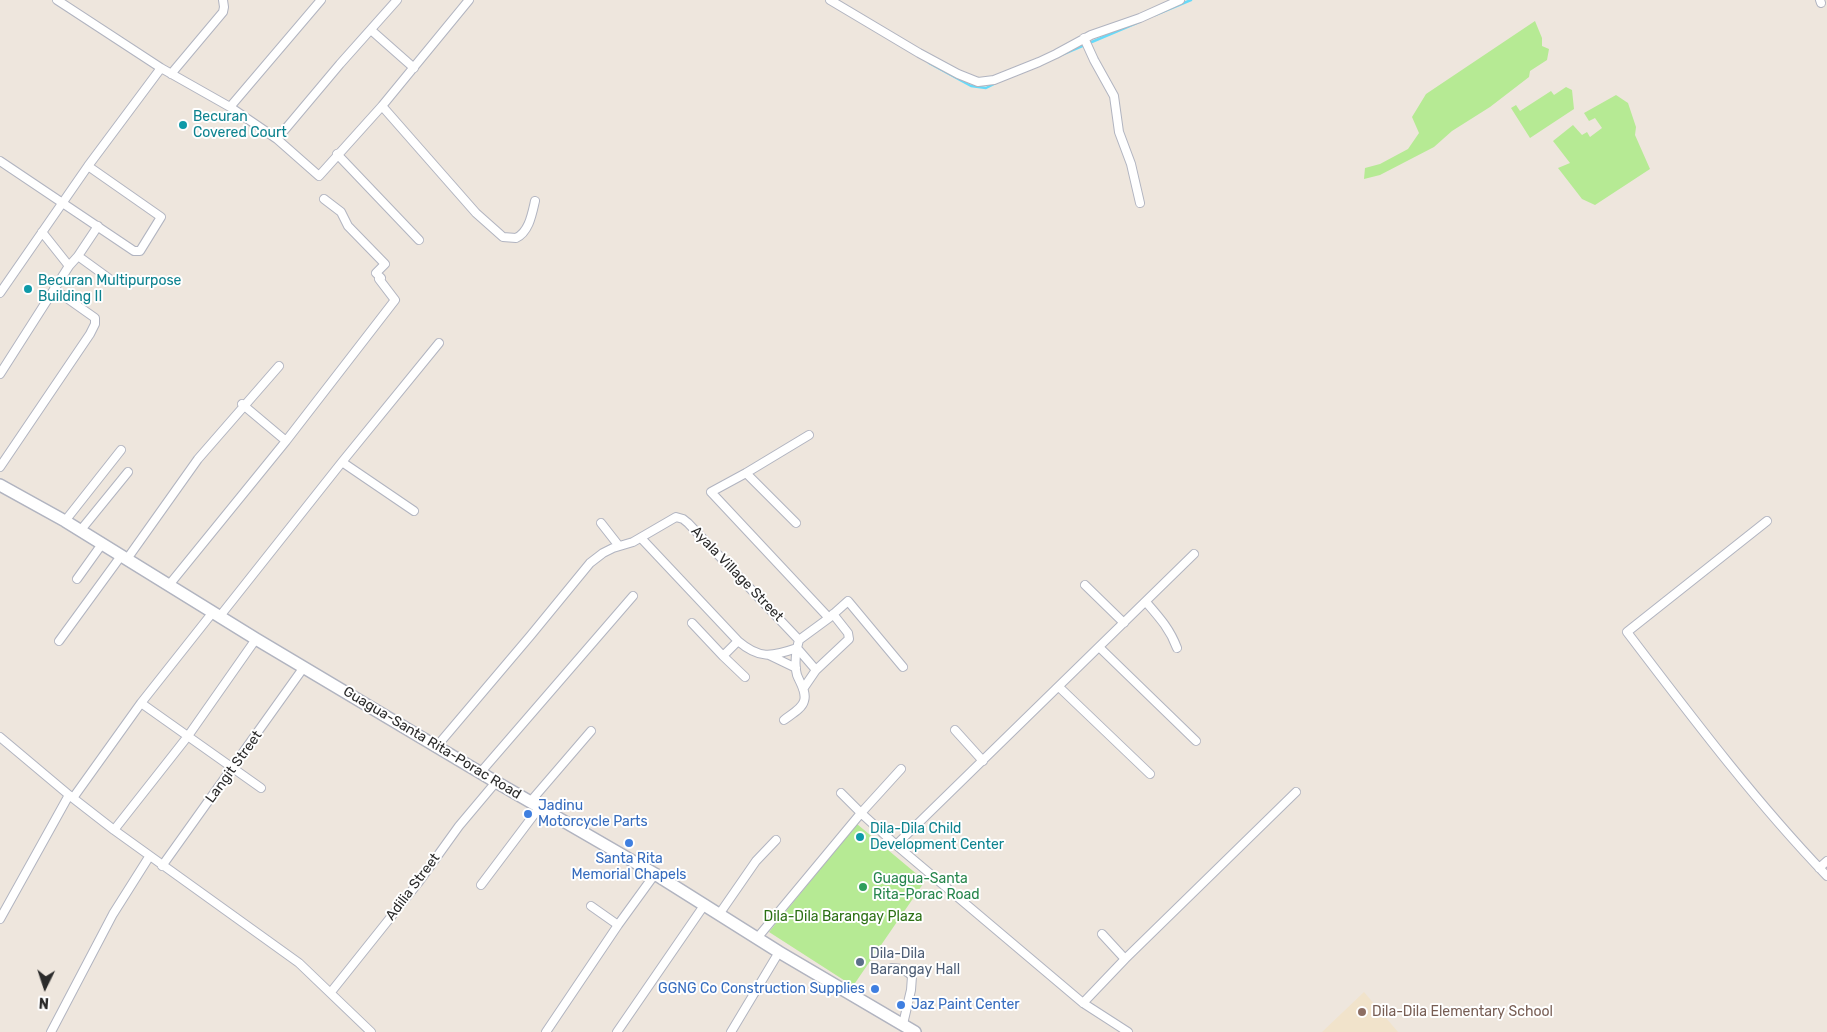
<!DOCTYPE html>
<html>
<head>
<meta charset="utf-8">
<style>
	body { margin:0 }
	#map { position:relative; width:1827px; height:1032px; overflow:hidden; background:#eee6dd; font-family:Rubik,sans-serif }
	canvas { display:block }
	.north { position:absolute; left:20px; top:962px; width:50px; height:50px; -webkit-text-stroke:4px #fff; paint-order:stroke; rotate:184deg; font-size:14px; font-weight:700; line-height:20px; text-align:center; color:#2b2b2b }
	.north::after { content:''; display:block; margin:auto; width:18px; height:22px; background:#2b2b2b; clip-path:polygon(50% 0,100% 100%,50% 72%,0 100%) }
</style>
</head>
<body>
<div id="map">
<canvas width="1827" height="1032"></canvas>
<div class="north">N</div>
</div>
<script>
const c = document.querySelector('canvas').getContext('2d');
c.lineJoin = 'round';
function paint(path, color) { c.fillStyle = color; c.fill(path, 'evenodd'); }
function stroke(path, color, width, dash) { c.strokeStyle = color; c.lineWidth = width; c.lineCap = dash ? 'butt' : 'round'; c.setLineDash(dash || []); c.stroke(path); }
function write(font, color, halo, rows, align = 'center') {
  c.font = font + ' Rubik,sans-serif'; c.lineWidth = 4; c.setLineDash([]); c.textBaseline = 'middle'; c.strokeStyle = halo; c.fillStyle = color; for (const [text, x, y, turn = 0] of rows) {
    c.save(); c.translate(x, y); c.rotate((+turn || 0) * Math.PI / 180); c.textAlign = isNaN(turn) ? turn : align; if (halo) c.strokeText(text, 0, 0); c.fillText(text, 0, 0); c.restore();
  }
}
paint(new Path2D(`
	M1364,992L1398,1032H1322Z`), '#f1e3cb');
paint(new Path2D(`
	M1535,21L1542,38V46L1549,49L1547,60L1530,71L1529,77L1490,107L1452,131L1434,147L1380,175L1364,179L1365,168L1380,164L1408,149L1419,133L1412,117L1426,94Z
	M1566,87L1572,90L1574,109L1530,138L1511,108L1516,105L1520,111L1551,91L1554,95Z
	M1616,95L1628,103L1636,127L1635,135L1650,169L1595,205L1582,199L1558,168L1570,163L1553,141L1573,125L1582,135L1587,132L1590,137L1602,128L1595,118L1589,121L1584,113Z
	M857,824L925,881L853,986L769,932Z`), '#b6ea94');
stroke(new Path2D(`
	M1155,15L1191,0
	M1061,55L1139,22
	M929,63L971,86L986,88L996,83`), '#67daf9', 2.5);
const minor = new Path2D(`
	M57,0L161,68L230,107L277,139L319,176L382,106L469,0
	M830,0L919,53L958,74L978,82L994,80L1039,62L1056,54L1091,35L1140,18L1180,0
	M1820,0L1821,3
	M371,30L414,68
	M1084,38L1094,60L1114,96L1119,132L1131,164L1140,203
	M171,74L223,12L224,7L223,0
	M382,106L476,213L503,237L516,238C529,232 532,214 535,201
	M230,107L321,0
	M277,139L340,64L397,0
	M337,154L419,240
	M0,161L134,251H140L161,217L88,166
	M42,232L69,266
	M78,256L111,280
	M0,293L88,166L161,68
	M0,374L69,266L78,256L98,226
	M242,404L286,441
	M809,435L746,473L711,492L829,618
	M342,462L414,511
	M0,467L90,334L95,324V318L54,289
	M746,473L796,523
	M65,521L121,450
	M1767,521L1627,632C1691,716 1754,800 1827,876
	M601,523L619,546
	M80,531L128,472
	M641,538L738,641
	M127,559L198,459L279,366
	M77,579L102,544
	M169,585L286,441L395,300L379,279L381,278L376,273L385,264L348,226L341,212L324,199
	M1085,585L1124,623
	M1146,602C1159,617 1170,629 1177,648
	M220,616L342,462L439,343
	M692,623L723,656
	M799,640L829,618L848,601L903,667
	M59,641L121,556
	M1099,647L1196,741
	M769,655L796,668
	M745,677L723,656L738,641C759,659 771,657 797,648L816,670
	M1059,687L1150,774
	M803,689L816,670L849,639L848,633L833,614
	M141,703L261,788
	M955,730L983,761
	M0,737L69,795L114,830L299,963L371,1032
	M437,746L531,635L590,563L603,553L613,548L633,542L676,517L683,519L688,523L799,640C796,651 794,664 797,675C800,683 807,692 804,701C802,709 790,715 784,720
	M901,769L861,813L896,845L1083,1003L1128,1032
	M480,773L633,596
	M73,798L141,703L213,612
	M530,802L591,731
	M114,830L188,736L256,639
	M896,845L1194,554
	M162,866L304,667
	M1819,868L1827,861
	M481,885L539,808
	M591,906L618,925
	M720,913L756,861L776,840
	M0,919L69,795
	M1102,934L1125,959
	M758,937L861,813L841,793
	M892,968C901,968 906,970 912,976L911,990L903,1024
	M331,992L418,883L459,826L496,782
	M1083,1003L1125,959L1296,792
	M51,1032L113,914L149,857
	M546,1032L618,925L655,874
	M617,1032L705,904
	M731,1032L779,952`);
const secondary = new Path2D(`
	M0,485L65,521L256,639L496,782L655,874L779,952L915,1032`);
stroke(minor, '#b1b4c0', 10);
stroke(secondary, '#b1b4c0', 14);
stroke(minor, '#fff', 8);
stroke(secondary, '#fff', 11);
for (const [x, y, r, color] of [
	[183,125,5,"#0f9aa8"],
	[28,289,5,"#0f9aa8"],
	[528,814,5,"#3f7fe0"],
	[860,837,5,"#0f9aa8"],
	[629,843,5,"#3f7fe0"],
	[863,887,5,"#2e9e5b"],
	[860,962,5,"#5c6f8a"],
	[875,989,5,"#3f7fe0"],
	[901,1005,5,"#3f7fe0"],
	[1362,1012,5,"#8d6e63"]
]) { const dot = new Path2D(); dot.arc(x, y, r, 0, 2 * Math.PI); c.fillStyle = color; c.fill(dot); stroke(dot, '#fff', 2); }
write('14px', '#0d838f', '#fff', [
	["Becuran",193,117],
	["Covered Court",193,133],
	["Becuran Multipurpose",38,281],
	["Building II",38,297],
	["Dila-Dila Child",870,829],
	["Development Center",870,845]
], 'left');
write('14px', '#2b2b2b', '#fff', [
	["Ayala Village Street",737,574,46],
	["Guagua-Santa Rita-Porac Road",432,743,31],
	["Langit Street",234,767,-54],
	["Adilia Street",413,887,-53]
]);
write('14px', '#366cbe', '#fff', [
	["Jadinu",538,806],
	["Motorcycle Parts",538,822],
	["Santa Rita",629,859,"center"],
	["Memorial Chapels",629,875,"center"],
	["GGNG Co Construction Supplies",865,989,"right"],
	["Jaz Paint Center",911,1005]
], 'left');
write('14px', '#27864d', '#fff', [
	["Guagua-Santa",873,879],
	["Rita-Porac Road",873,895]
], 'left');
write('14px', '#2c7014', '#fff', [
	["Dila-Dila Barangay Plaza",843,917]
]);
write('14px', '#4e5e75', '#fff', [
	["Dila-Dila",870,954],
	["Barangay Hall",870,970]
], 'left');
write('14px', '#785e54', '#fff', [
	["Dila-Dila Elementary School",1372,1012]
], 'left');
</script>
</body>
</html>
